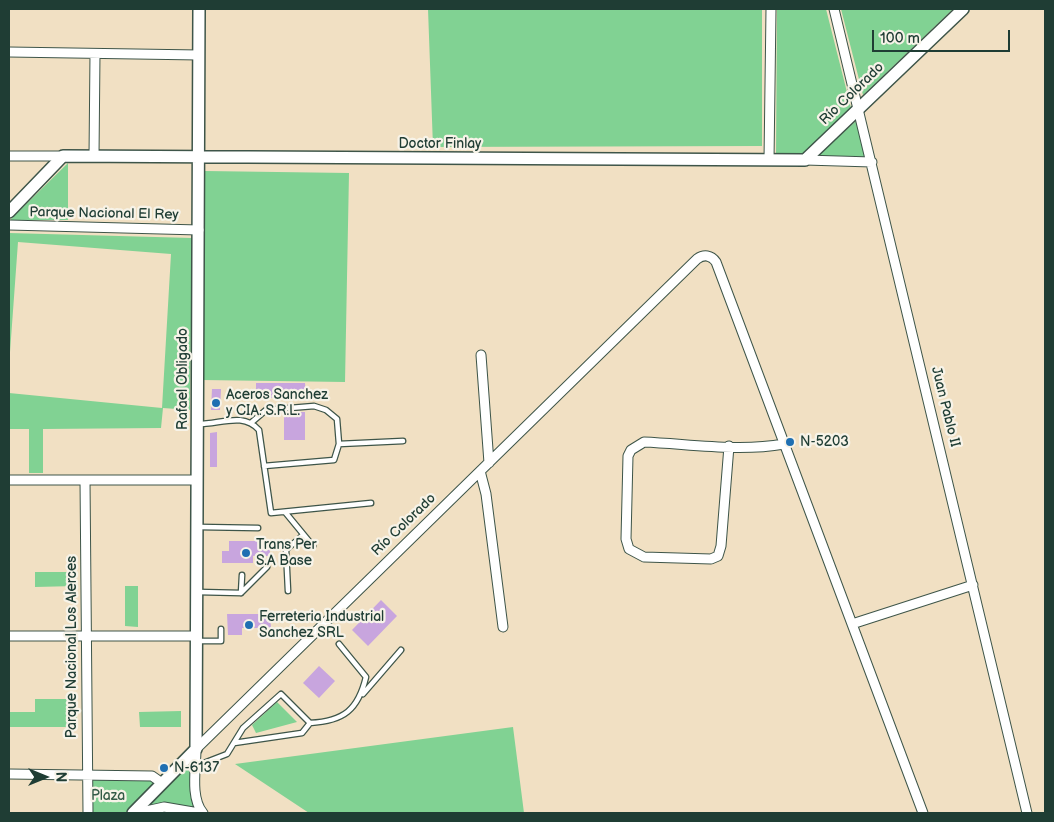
<!DOCTYPE html>
<html>
<head>
<meta charset="utf-8">
<style>
	body { margin:0 }
	#map { position:relative; width:1054px; height:822px; overflow:hidden; background:#f1e0c3; font-family:"Balsamiq Sans",sans-serif }
	canvas { display:block }
	.frame { position:absolute; inset:0; border:10px solid #1f3d34; pointer-events:none }
	.north { position:absolute; left:20px; top:752px; width:50px; height:50px; -webkit-text-stroke:4px #f7f3e8; paint-order:stroke; rotate:90deg; font-size:14px; font-weight:700; line-height:20px; text-align:center; color:#1f3d34 }
	.north::after { content:''; display:block; margin:auto; width:18px; height:22px; background:#1f3d34; clip-path:polygon(50% 0,100% 100%,50% 72%,0 100%) }
	.scale { position:absolute; left:872px; top:30px; width:138px; height:22px; box-sizing:border-box; border:2px solid #1f3d34; border-top:0; padding-left:6px; font-size:15px; line-height:18px; white-space:nowrap; color:#1f3d34; -webkit-text-stroke:4px #f7f3e8; paint-order:stroke }
</style>
</head>
<body>
<div id="map">
<canvas width="1054" height="822"></canvas>
<div class="frame"></div>
<div class="north">N</div>
<div class="scale">100 m</div>
</div>
<script>
const c = document.querySelector('canvas').getContext('2d');
c.lineJoin = 'round';
function paint(path, color) { c.fillStyle = color; c.fill(path, 'evenodd'); }
function stroke(path, color, width, dash) { c.strokeStyle = color; c.lineWidth = width; c.lineCap = dash ? 'butt' : 'round'; c.setLineDash(dash || []); c.stroke(path); }
function write(font, color, halo, rows, align = 'center') {
  c.font = font + ' "Balsamiq Sans",sans-serif'; c.lineWidth = 4.5; c.setLineDash([]); c.textBaseline = 'middle'; c.strokeStyle = halo; c.fillStyle = color; for (const [text, x, y, turn = 0] of rows) {
    c.save(); c.translate(x, y); c.rotate((+turn || 0) * Math.PI / 180); c.textAlign = isNaN(turn) ? turn : align; if (halo) c.strokeText(text, 0, 0); c.fillText(text, 0, 0); c.restore();
  }
}
paint(new Path2D(`
	M428,9H762V146L433,147Z
	M777,9H826L851,108L802,155H776Z
	M841,9H953L863,95Z
	M856,121L866,157L817,156Z
	M68,163V220H10Z
	M205,171L349,173L345,382L202,380Z
	M9,233L192,238L190,410L163,408L161,428L43,429V473H29V429H9V393L162,408L171,254L18,242L9,366Z
	M35,572H76V586L35,587Z
	M125,586H138V627L125,626Z
	M35,699H76L77,727H9V712H35Z
	M277,702L297,722L256,733L252,725Z
	M181,711V727H140L139,712Z
	M513,727L524,813H309L235,764Z
	M193,759L197,810L175,804L145,806Z
	M90,778L152,779L157,783L127,813H91Z`), '#81d293');
paint(new Path2D(`
	M256,383H305L306,398H256Z
	M212,389H221L220,410H211Z
	M292,412H305V440H284V413Z
	M217,432V467H210V433Z
	M229,541H270V556H253V563H222V551H229Z
	M381,600L397,616L368,646L352,630Z
	M227,614H270L271,628H242V635H228Z
	M319,666L335,681L319,698L303,683Z`), '#c8a5de');
const service = new Path2D(`
	M252,422L266,410L314,406L326,410L337,419L339,444
	M198,424C221,424 243,412 259,430L271,513L371,503
	M264,466L334,460L339,444L403,441
	M285,512L313,546
	M199,527L258,528
	M288,591L286,550L303,535
	M198,592L241,593L242,575
	M241,593L267,567
	M198,641H221V629
	M363,694L401,650
	M310,723C344,721 358,710 366,677L339,644
	M196,766L227,754L243,728L281,694L310,723L302,733L234,743`);
const minor = new Path2D(`
	M834,9L1027,813
	M9,52L199,55
	M9,156H63
	M94,156L95,54
	M769,160L771,9
	M805,160L872,162
	M9,225L199,230
	M481,355L489,463
	M729,446L721,546L718,556L711,559L644,557L629,549L626,539L628,456L631,450L644,442C690,444 739,452 784,444
	M480,471L486,494L503,627
	M9,480H197
	M85,480L88,813
	M852,624L973,585
	M9,636H197
	M9,774L152,776L162,783
	M137,813L164,807L199,813
	M203,813C190,798 196,768 196,749L697,259C704,254 711,255 716,262L923,813`);
const tertiary = new Path2D(`
	M9,212L63,156L805,160L963,9
	M133,813L196,749L199,9`);
stroke(service, '#3e5549', 7);
stroke(minor, '#3e5549', 11);
stroke(tertiary, '#3e5549', 14);
stroke(service, '#fff', 4.5);
stroke(minor, '#fff', 9);
stroke(tertiary, '#fff', 11);
for (const [x, y, r, color] of [
	[216,403,5,"#1f6fb2"],
	[790,442,5,"#1f6fb2"],
	[246,553,5,"#1f6fb2"],
	[249,625,5,"#1f6fb2"],
	[164,768,5,"#1f6fb2"]
]) { const dot = new Path2D(); dot.arc(x, y, r, 0, 2 * Math.PI); c.fillStyle = color; c.fill(dot); stroke(dot, '#f7f3e8', 2); }
write('14px', '#1f3d34', '#f7f3e8', [
	["Río Colorado",852,94,-44],
	["Doctor Finlay",440,144],
	["Parque Nacional El Rey",104,214,1],
	["Rafael Obligado",183,379,-90],
	["Juan Pablo II",945,407,76],
	["Río Colorado",404,525,-44],
	["Parque Nacional Los Alerces",72,647,-90]
]);
write('14px', '#1f3d34', '#f7f3e8', [
	["Aceros Sanchez",226,395],
	["y CIA. S.R.L.",226,411],
	["N-5203",800,442],
	["Trans Per",256,545],
	["S.A Base",256,561],
	["Ferreteria Industrial",259,617],
	["Sanchez SRL",259,633],
	["N-6137",174,768]
], 'left');
write('14px', '#335b47', '#f7f3e8', [
	["Plaza",108,796]
]);
</script>
</body>
</html>
